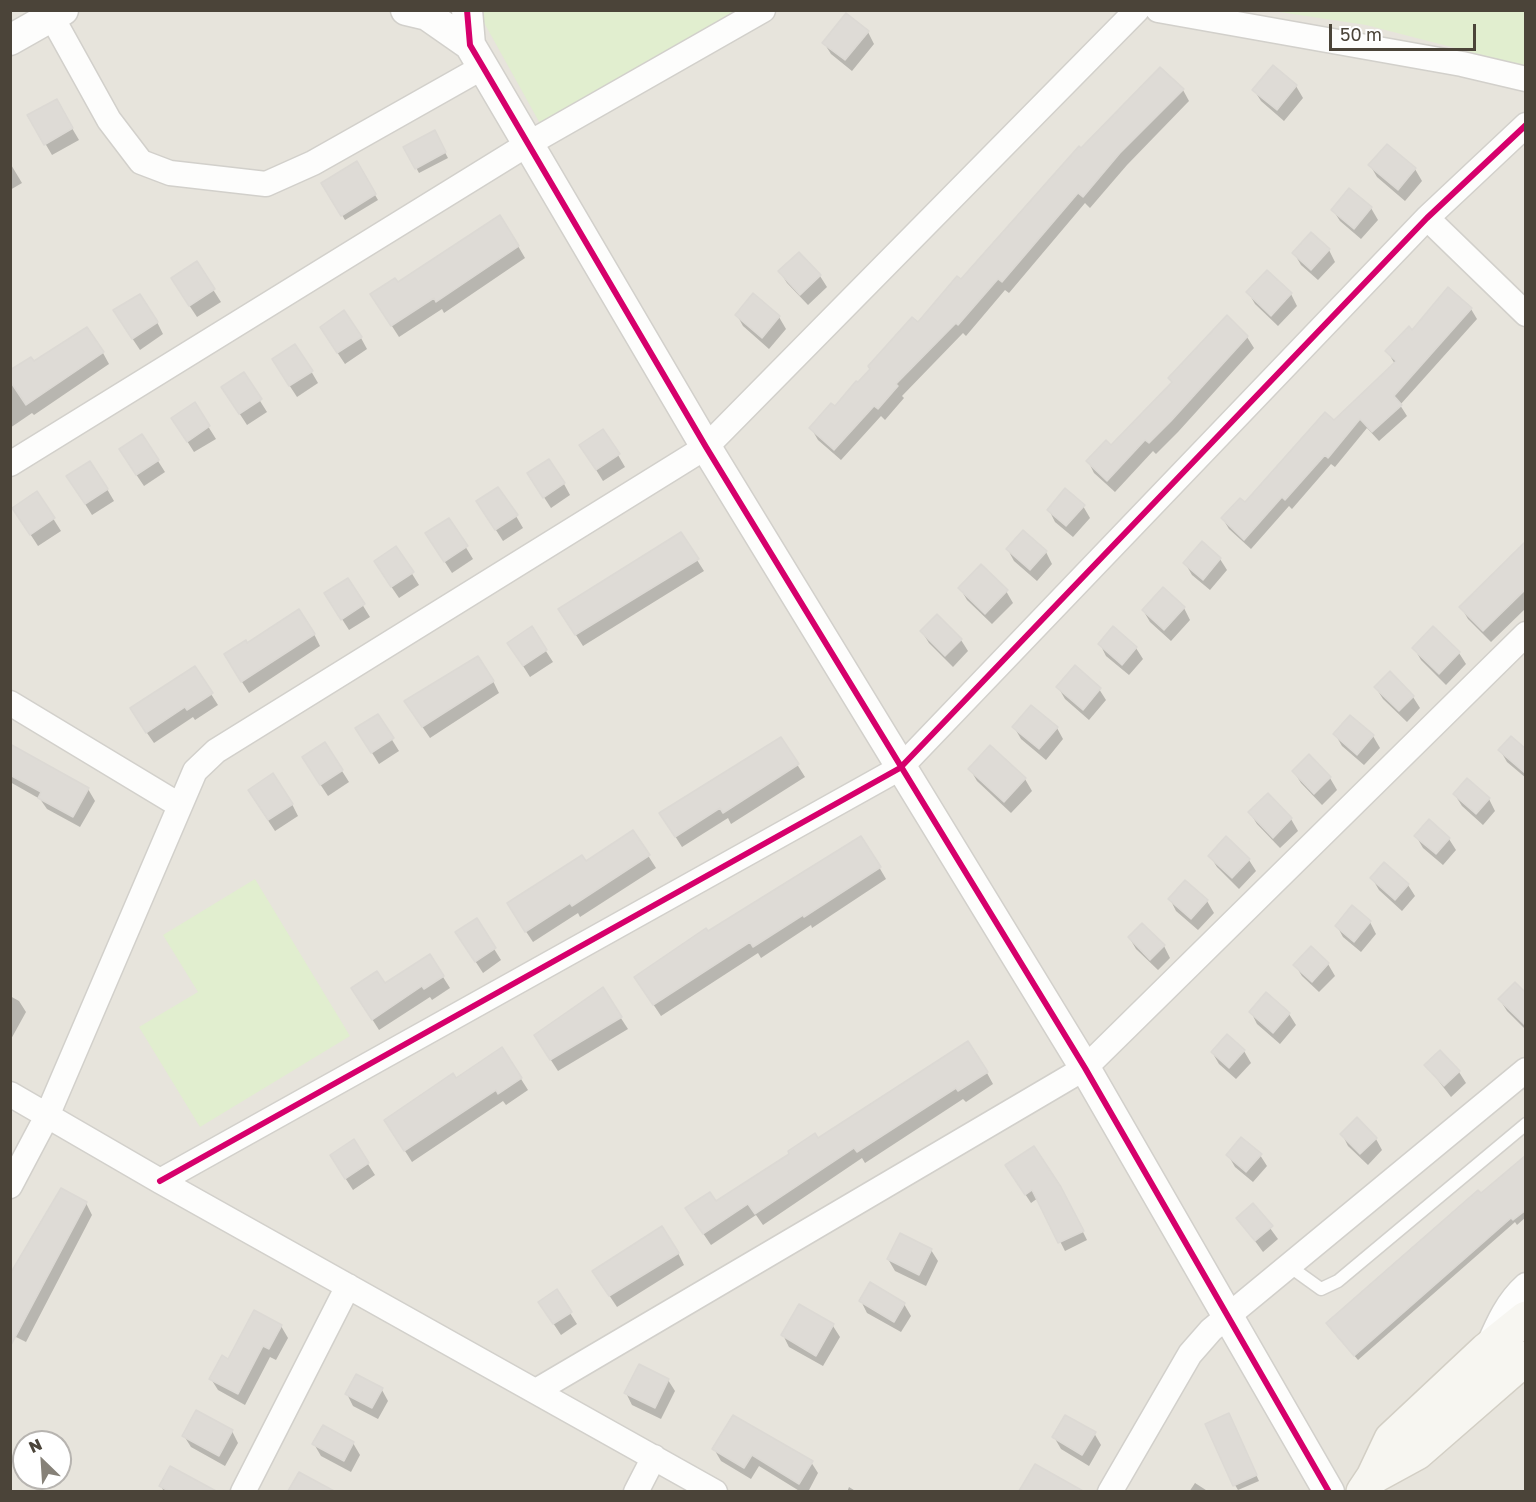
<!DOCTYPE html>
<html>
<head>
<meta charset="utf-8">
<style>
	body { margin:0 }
	#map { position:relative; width:1536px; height:1502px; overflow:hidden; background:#f4f2ee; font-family:"Golos Text",sans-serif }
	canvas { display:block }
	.frame { position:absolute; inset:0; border:12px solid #4b4439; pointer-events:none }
	.north { position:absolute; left:12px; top:1430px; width:60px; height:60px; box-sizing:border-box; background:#fff; border:2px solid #b7b4b0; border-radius:50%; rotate:335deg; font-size:16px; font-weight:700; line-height:24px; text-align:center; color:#4b4439 }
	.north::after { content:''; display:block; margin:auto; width:21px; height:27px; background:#868178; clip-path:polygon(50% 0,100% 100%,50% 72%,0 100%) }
	.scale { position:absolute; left:1329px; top:24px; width:147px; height:27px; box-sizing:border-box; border:3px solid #4b4439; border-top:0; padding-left:8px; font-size:18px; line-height:21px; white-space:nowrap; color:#4b4439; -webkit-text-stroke:4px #fff; paint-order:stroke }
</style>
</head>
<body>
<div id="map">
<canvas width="1536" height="1502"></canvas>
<div class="frame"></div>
<div class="north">N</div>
<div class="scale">50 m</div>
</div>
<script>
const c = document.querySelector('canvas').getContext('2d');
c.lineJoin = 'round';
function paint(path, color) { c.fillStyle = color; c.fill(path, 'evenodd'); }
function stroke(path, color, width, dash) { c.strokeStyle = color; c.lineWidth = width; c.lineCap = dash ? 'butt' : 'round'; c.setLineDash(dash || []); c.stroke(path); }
paint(new Path2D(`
	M10,11H1525V1491H11ZM24,1442H60V1478H24Z`), '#e7e4dc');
paint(new Path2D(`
	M477,10L745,11L542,127Z
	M1273,11H1525V66L1366,25Z
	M255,879L350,1036L200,1127L139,1027L198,992L163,935Z`), '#e1eecf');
paint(new Path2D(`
	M868,32L874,44L852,71L831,54L824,43Z
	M1296,86L1303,98L1284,121L1261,101L1254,90Z
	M1183,90L1189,101L1127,165L1090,208L1085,203L1009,293L1005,290L966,336L963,333L902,396L904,398L885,420L881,416L841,460L818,440L811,428L835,408L961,281L1081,150Z
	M56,101L79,140L52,155L29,116Z
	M434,132L448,158L419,173L405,147Z
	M1387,146L1415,169L1422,181L1405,201L1377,177L1370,165Z
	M10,163L22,183L10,190Z
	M356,163L378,200L345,220L323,183Z
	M1349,190L1371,208L1378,220L1361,239L1340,221L1333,210Z
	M518,246L525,258L444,313L442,309L399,337L379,306L397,284Z
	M1329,250L1335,262L1318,280L1301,265L1294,253Z
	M196,263L221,302L197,317L179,290Z
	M780,272L820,276L827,287L808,305L787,283Z
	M1267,272L1291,294L1297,306L1278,326L1255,304L1248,292Z
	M1448,289L1471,309L1477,319L1400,405L1407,416L1379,441L1367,428L1335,467L1331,464L1292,509L1289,506L1251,549L1229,529L1223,519L1245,504L1395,364L1387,351L1412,332Z
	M753,295L779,317L786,329L769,349L743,326L737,315Z
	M157,322L163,334L140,350L122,323Z
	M1247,337L1254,348L1178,432L1156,454L1153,451L1115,492L1094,473L1088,461L1111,447L1172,383L1170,378Z
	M361,338L367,349L345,364L331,343Z
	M103,353L109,364L34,415L32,413L10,428V372L34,363Z
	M280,371H311L318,383L297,397Z
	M243,374L267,412L247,425L230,399Z
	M194,404L216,439L194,452L180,430Z
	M618,455L625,467L603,481L588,457Z
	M127,461H158L165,472L144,486Z
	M564,484L570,495L551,508L536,485Z
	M75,488L107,489L114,501L92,515Z
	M37,493L61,531L38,546L21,520Z
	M1083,506L1090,518L1073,537L1055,522L1049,510Z
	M485,513L516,516L523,528L503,541Z
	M449,520L473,559L452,573L434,545Z
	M1526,544V608L1491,642L1468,619L1461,607Z
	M396,548L419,585L399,598L382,573Z
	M1008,550L1046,552L1052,564L1037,581L1014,561Z
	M1220,559L1227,570L1210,590L1192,575L1185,563Z
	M697,560L704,571L583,646L567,621Z
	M347,580L370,617L349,630L333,605Z
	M960,588L1006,591L1013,603L992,624L967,600Z
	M1184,608L1190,620L1171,641L1150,622L1143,610Z
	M531,628L553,662L530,677L516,655Z
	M922,632L961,640L968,651L953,667L929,643Z
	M314,634L320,646L249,693L232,666L247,645Z
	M1100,644L1136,648L1143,659L1129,675L1106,656Z
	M1414,648L1459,653L1466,664L1446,685L1421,660Z
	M493,681L499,693L430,738L413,713Z
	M1058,687L1099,689L1106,700L1089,720L1065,699Z
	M1376,688L1413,697L1420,708L1407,722L1383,699Z
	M211,694L218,705L195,720L193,717L154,743L138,720Z
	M377,716L399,751L379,764L364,740Z
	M1014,727L1057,728L1063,739L1046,760L1021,739Z
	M1335,734L1373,736L1380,748L1364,765L1342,746Z
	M781,739L805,777L731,824L728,818L682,847L668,825Z
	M10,746L88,789L95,801L80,827L47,809L40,799L10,782Z
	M1500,750L1526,751V778L1507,762Z
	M1309,757L1330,778L1337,790L1322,805L1301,783L1294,772Z
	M310,769L342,771L349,782L328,796Z
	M970,769L1025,779L1032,791L1011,813L977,781Z
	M1268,795L1291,819L1298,831L1280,848L1257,824L1250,813Z
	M1455,795L1489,799L1495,811L1483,825L1462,806Z
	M256,802L292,804L298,816L275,831Z
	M633,832L656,868L580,917L578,913L533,942L515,915Z
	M1416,836L1449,839L1456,850L1443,865L1423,848Z
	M1210,856L1249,860L1256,871L1239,889L1217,867Z
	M879,867L886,879L812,928L811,925L761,958L758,953L661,1016L643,989L708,933Z
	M1372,878L1408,885L1415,896L1402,911L1379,890Z
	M1185,882L1207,901L1214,913L1198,930L1176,911L1170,899Z
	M476,920L501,960L483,973L464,944Z
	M1370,922L1376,934L1361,952L1343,937L1337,926Z
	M1129,937L1164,946L1170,958L1158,970L1136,949Z
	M1328,964L1335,976L1319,992L1302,976L1295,965Z
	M443,977L450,988L432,1000L430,997L379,1030L360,1000L385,985Z
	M602,989L628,1029L558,1071L543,1048Z
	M1526,995V1030L1507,1011L1500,1000Z
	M10,996L19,1001L26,1012L10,1041Z
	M1251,1012L1289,1014L1296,1025L1280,1044L1257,1024Z
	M502,1049L528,1090L506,1105L503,1101L412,1162L393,1132L455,1080Z
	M1244,1051L1251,1063L1236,1079L1219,1064L1212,1052Z
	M1426,1065L1459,1072L1466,1083L1451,1097Z
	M987,1073L993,1084L966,1102L963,1099L865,1163L862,1158L763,1225L756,1215L711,1245L694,1220L817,1140Z
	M1342,1134L1376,1139L1382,1150L1368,1165L1348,1146Z
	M1228,1155H1260L1267,1166L1253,1182L1235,1167Z
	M1526,1157V1217L1517,1225L1515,1222L1358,1360L1328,1324Z
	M368,1164L375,1175L353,1190L338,1167Z
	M1012,1174L1066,1198L1087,1240L1065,1251L1038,1198L1031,1203Z
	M86,1203L92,1215L26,1342L10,1334Z
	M1253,1205L1278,1239L1263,1252L1238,1218Z
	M931,1250L938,1261L926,1286L895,1271L888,1259Z
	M678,1253L684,1265L617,1307L601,1283Z
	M861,1301L904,1304L911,1316L901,1332L867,1313Z
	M800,1306L833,1326L840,1337L823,1366L789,1347L783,1335Z
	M570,1313L577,1324L561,1335L547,1314Z
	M281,1326L288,1338L276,1360L270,1357L245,1405L218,1390L211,1379Z
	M668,1380L675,1391L661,1419L632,1405L626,1393Z
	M382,1390L388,1401L378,1419L353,1406L347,1394Z
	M1231,1420L1259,1481L1238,1490L1235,1485Z
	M232,1431L238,1443L225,1466L191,1447L184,1436Z
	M1094,1433L1101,1445L1089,1466L1061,1449L1054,1437Z
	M353,1443L360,1455L351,1472L321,1456L314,1444Z
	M714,1449L811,1462L818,1473L808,1492H801L759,1466L751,1479L721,1461Z
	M300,1474L331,1492H290Z
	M1195,1483L1209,1492H1189Z
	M201,1485L205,1492H164L161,1486Z
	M1068,1485L1072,1492H1024L1022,1488Z
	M849,1487L857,1492H847Z`), '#0003');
const building = new Path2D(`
	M846,13L869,31L845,60L822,43Z
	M1273,65L1297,85L1277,110L1252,90Z
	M1160,67L1184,89L1120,153L1083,197L1078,193L1002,282L998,279L958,325L956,323L896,384L898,386L878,409L874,406L834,450L809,428L831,403L835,406L856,381L858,382L870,369L868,366L912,317L918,322L957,276L961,279L1079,146L1081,148Z
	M57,99L73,128L44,145L27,115Z
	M435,130L446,152L415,169L403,147Z
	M1387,144L1416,168L1398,190L1368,165Z
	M357,161L376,194L341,216L321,183Z
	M1349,188L1372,207L1354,229L1331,210Z
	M500,215L519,246L436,302L434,298L391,326L370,294L395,278L398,282Z
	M1311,232L1330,249L1311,270L1292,253Z
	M799,252L821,275L800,295L778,271Z
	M197,261L215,289L189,306L171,278Z
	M1267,270L1292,293L1271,316L1246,292Z
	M1448,287L1472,308L1394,396L1402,405L1372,432L1360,419L1328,458L1325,455L1285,500L1282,497L1244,540L1221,518L1240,498L1245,502L1325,412L1334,420L1396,361L1385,351L1409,326L1412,330Z
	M753,293L780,316L762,338L735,315Z
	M140,294L158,322L132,339L113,310Z
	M344,310L362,337L337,353L320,327Z
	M1227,315L1248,336L1171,421L1149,443L1145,440L1107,481L1086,461L1106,440L1111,445L1172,382L1168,378Z
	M87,327L104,352L26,405L10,381V370L31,357L34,361Z
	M295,344L313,371L289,386L272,359Z
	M244,372L262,399L239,414L221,387Z
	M195,402L210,426L187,442L171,418Z
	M603,429L620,454L596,470L579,445Z
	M142,434L159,460L136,475L119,449Z
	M549,459L565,483L543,498L527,473Z
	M90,461L108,489L85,504L66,476Z
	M498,487L518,515L495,530L476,501Z
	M1065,488L1085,505L1066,526L1047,510Z
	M37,491L55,518L30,535L12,508Z
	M449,518L468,546L444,562L425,533Z
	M1023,530L1047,551L1030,570L1006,549Z
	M681,532L699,559L575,635L558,609Z
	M1202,541L1221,558L1203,580L1183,563Z
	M1526,541V589L1483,631L1459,607Z
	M396,546L414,572L391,587L374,561Z
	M981,564L1008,590L985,614L958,588Z
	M348,578L365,604L341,620L324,593Z
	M1163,587L1185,607L1164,630L1142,610Z
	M299,609L315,634L241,682L224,654L246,640L247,643Z
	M937,614L962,639L945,656L920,631Z
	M532,626L547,650L523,666L507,643Z
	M1113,626L1137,647L1122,665L1098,644Z
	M1433,626L1460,652L1439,674L1412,648Z
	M478,656L494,681L422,727L404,701Z
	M1075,665L1101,688L1083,710L1056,687Z
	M195,666L213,693L187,710L185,707L146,733L130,708Z
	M1390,671L1414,696L1399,711L1374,687Z
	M1031,705L1058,727L1039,749L1012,727Z
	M378,714L394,738L371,753L355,728Z
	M1350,715L1374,735L1357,755L1333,734Z
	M1511,736L1526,749V774L1498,750Z
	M781,737L799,764L723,813L720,808L675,837L659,813Z
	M325,742L343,770L320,785L302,757Z
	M10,744L89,788L73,817L38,798L41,792L10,775Z
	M990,745L1026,778L1004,802L968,769Z
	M1309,754L1331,777L1314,794L1292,771Z
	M273,773L293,804L268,820L248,790Z
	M1467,778L1490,798L1476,814L1453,794Z
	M1268,793L1292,818L1273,838L1248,812Z
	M1429,819L1450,838L1436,854L1414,836Z
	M633,830L650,855L572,906L570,903L525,932L507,903L582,855L586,861Z
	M861,836L881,867L804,917L803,915L753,947L750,942L653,1005L634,977L706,928L708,931Z
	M1226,836L1250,859L1232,878L1208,856Z
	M1384,862L1409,884L1395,900L1370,878Z
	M1185,880L1208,900L1191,919L1168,899Z
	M1352,905L1371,921L1354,942L1335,926Z
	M477,918L496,948L475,962L455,932Z
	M1142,923L1165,945L1150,960L1128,937Z
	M1311,946L1329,963L1312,982L1293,965Z
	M430,954L444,976L424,989L422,986L372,1020L351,988L377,971L385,983Z
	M1515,982L1526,993V1026L1498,999Z
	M603,987L622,1017L550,1060L534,1035Z
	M1266,992L1290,1013L1273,1033L1249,1012Z
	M1227,1034L1245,1050L1229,1068L1211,1052Z
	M968,1041L988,1072L958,1091L956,1088L857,1152L854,1148L755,1214L748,1204L703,1234L685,1208L710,1192L716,1201L789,1154L788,1151L815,1133L818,1138Z
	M502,1047L522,1078L498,1094L496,1090L404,1151L384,1120L453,1073L456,1078Z
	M1440,1050L1460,1071L1444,1086L1424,1065Z
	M1357,1117L1377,1138L1360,1154L1340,1134Z
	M1241,1137L1262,1154L1246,1172L1226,1155Z
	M354,1139L369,1163L345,1179L330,1155Z
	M1034,1146L1061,1187L1084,1231L1058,1243L1032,1190L1025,1195L1005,1165Z
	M1526,1155V1210L1513,1220L1511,1218L1354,1356L1326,1323L1478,1190L1481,1193Z
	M61,1188L87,1202L10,1347V1274Z
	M1253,1203L1273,1226L1255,1241L1236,1218Z
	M662,1226L679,1253L609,1296L592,1271Z
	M900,1233L932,1249L919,1275L887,1259Z
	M870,1282L905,1303L894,1322L859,1301Z
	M557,1289L572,1312L553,1324L538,1302Z
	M799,1304L834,1324L816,1356L781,1335Z
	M254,1310L282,1325L269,1349L263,1346L238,1394L209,1379L222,1355L228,1359Z
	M639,1364L669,1379L655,1408L624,1393Z
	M356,1374L383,1388L372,1408L345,1394Z
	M196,1410L233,1430L219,1456L182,1436Z
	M1229,1413L1257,1475L1233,1486L1205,1424Z
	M733,1415L813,1461L799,1484L752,1455L744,1468L712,1449Z
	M1065,1415L1096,1432L1082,1455L1052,1437Z
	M323,1425L354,1442L344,1461L312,1444Z
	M1035,1464L1083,1491H1019Z
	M170,1466L216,1491H169L159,1486Z
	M299,1472L334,1491H288Z`);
paint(building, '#dedbd6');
stroke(building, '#dcd9d4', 1.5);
const service = new Path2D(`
	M1289,1266L1321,1289L1338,1281L1526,1124`);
const minor = new Path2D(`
	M48,10L109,120L141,162L170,173L266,184L313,163L483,67
	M1158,10L1462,64L1526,79
	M1427,218L1526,314
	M10,464L528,144L763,10
	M10,703L179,805
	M10,1094L160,1181L715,1492
	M160,1181L900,768L1427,218L1526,125
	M10,1186L47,1116L195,771L216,751L706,447L1137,10
	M1488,1346C1498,1323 1507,1302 1526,1285
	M536,1391L1085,1068L1526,634
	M243,1492L348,1286
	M636,1492L654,1457
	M1110,1492L1190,1354L1211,1330L1526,1070`);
const tertiary = new Path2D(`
	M406,10L427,15L470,45
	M467,10L470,45L483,67L706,447L1085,1068L1329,1492
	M10,40L63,10`);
const secondary = new Path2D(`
	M1373,1477L1417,1453L1526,1358
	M1363,1492L1373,1477L1391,1439L1486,1350L1526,1318`);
stroke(service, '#d2d0cb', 15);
stroke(minor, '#d2d0cb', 27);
stroke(tertiary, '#d2d0cb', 33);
stroke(secondary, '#d3cfc5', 36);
stroke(service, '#fdfdfc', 12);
stroke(minor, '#fdfdfc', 24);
stroke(tertiary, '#fdfdfc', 30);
stroke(secondary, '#f7f6f1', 33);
stroke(new Path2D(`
	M467,10L470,45L483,67L706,447L1085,1068L1329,1492
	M160,1181L900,768L1427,218L1526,125`), '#d6006c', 6);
</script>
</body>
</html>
